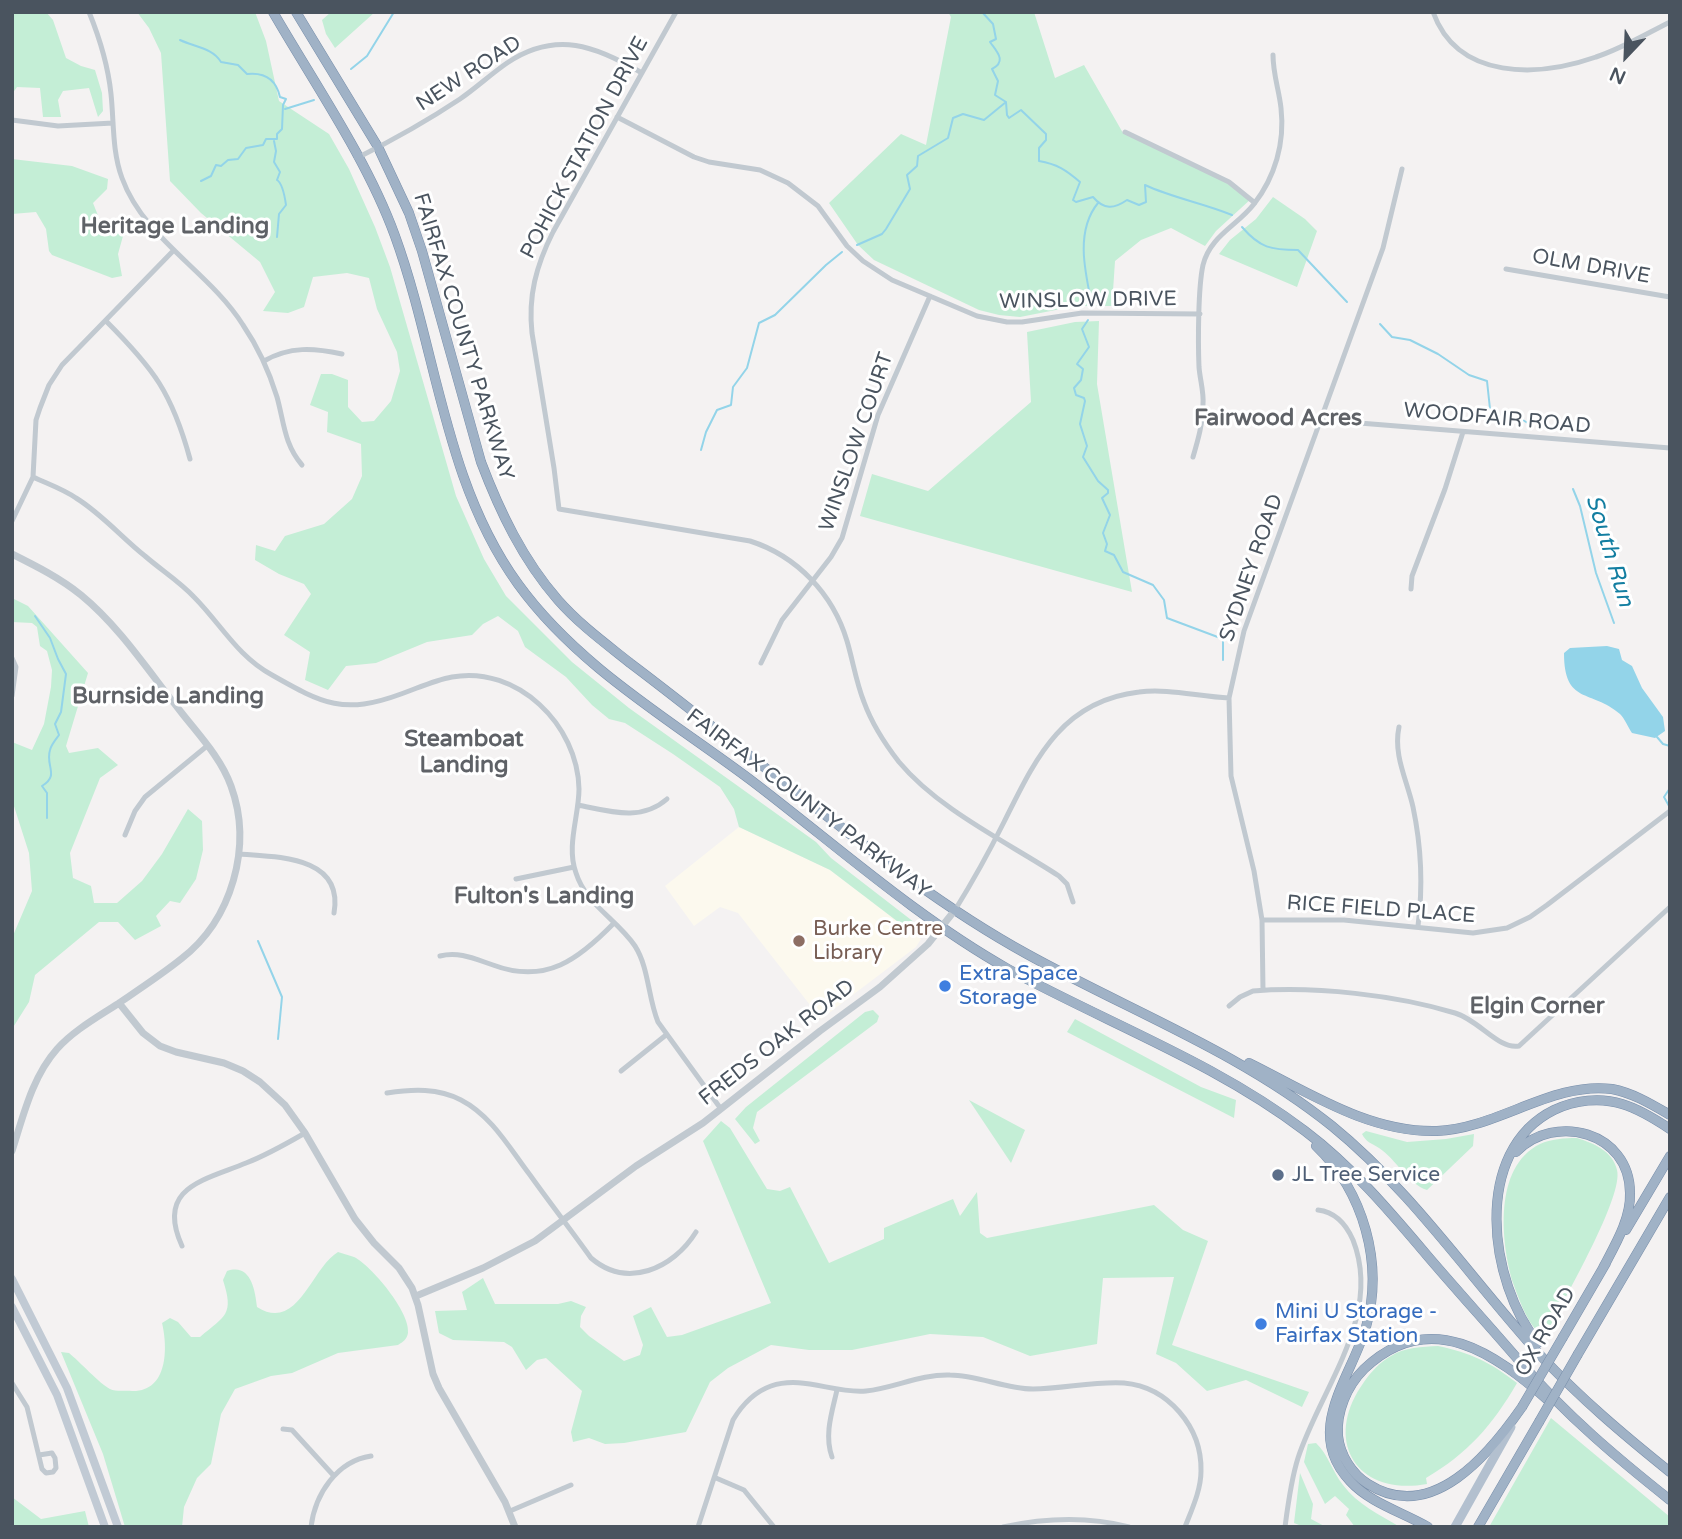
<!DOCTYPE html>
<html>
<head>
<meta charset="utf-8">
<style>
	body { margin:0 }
	#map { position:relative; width:1682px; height:1539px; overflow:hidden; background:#f4f2f2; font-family:"Varela Round",sans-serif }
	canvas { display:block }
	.frame { position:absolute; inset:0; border:14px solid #4a545f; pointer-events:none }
	.north { position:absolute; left:1591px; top:21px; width:70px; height:70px; -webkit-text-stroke:5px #fff; paint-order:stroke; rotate:203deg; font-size:19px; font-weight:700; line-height:28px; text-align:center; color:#4a545f }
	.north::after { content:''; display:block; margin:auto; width:24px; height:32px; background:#4a545f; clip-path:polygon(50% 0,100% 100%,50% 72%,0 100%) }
</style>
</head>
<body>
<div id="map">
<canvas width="1682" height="1539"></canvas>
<div class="frame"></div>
<div class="north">N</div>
</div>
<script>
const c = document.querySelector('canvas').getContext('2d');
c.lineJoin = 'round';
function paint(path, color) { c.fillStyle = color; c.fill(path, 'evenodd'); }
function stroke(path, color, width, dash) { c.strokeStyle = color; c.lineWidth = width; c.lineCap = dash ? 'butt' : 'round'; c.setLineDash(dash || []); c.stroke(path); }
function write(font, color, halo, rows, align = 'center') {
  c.font = font + ' "Varela Round",sans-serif'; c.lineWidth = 6; c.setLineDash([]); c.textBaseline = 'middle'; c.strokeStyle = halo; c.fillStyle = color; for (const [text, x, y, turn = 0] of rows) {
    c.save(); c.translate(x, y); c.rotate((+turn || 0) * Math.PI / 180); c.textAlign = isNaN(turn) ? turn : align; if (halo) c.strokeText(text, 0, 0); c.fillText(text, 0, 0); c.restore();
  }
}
paint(new Path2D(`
	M739,827L830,870L921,939L916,947L821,1019L738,913L720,907L694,926L665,886Z`), '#fcf9ee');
paint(new Path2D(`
	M12,12H46L53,20L66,58L81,66L95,70L102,93L103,111L98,117L89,88L63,91L58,100L61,117H43L40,88L17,87L12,94Z
	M137,12H255L266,41L279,101L329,134L349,169L375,227L390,267L456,496L484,559L506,596L572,662L629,708L816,842L831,858L919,926V931H910L830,870L739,827L734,809L720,787L673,754L625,723L609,719L592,705L566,677L525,647L518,631L498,616L483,624L472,635L427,642L376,663L346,666L328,690L305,680L310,652L284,635L311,594L304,584L279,574L255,560L256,545L275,551L285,536L324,524L352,499L362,476L361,444L327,432L328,412L310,405L321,374H332L348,380V407L362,422L374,421L391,401L400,371L397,352L377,309L369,278L347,273L313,277L304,307L288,313L263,311L275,292L260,262L201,213L170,181L161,53L149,28Z
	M331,12H375L335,48L326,34L322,20Z
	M948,12H1034L1055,78L1084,65L1123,133L1221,176L1252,198L1216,231L1205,246L1171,228L1141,240L1115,261L1112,306H1076L1020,317L999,315L979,310L874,260L858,245L829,203L901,134L926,145L951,17Z
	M12,159L72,166L108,179L107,189L93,203L101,223L116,228L123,236L118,254L122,276L112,278L52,255L49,251L46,229L36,212L12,214Z
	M1273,197L1305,219L1317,231L1297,287L1219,254L1230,240L1256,219Z
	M1099,321L1097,384L1132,592L860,516L872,474L928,491L1031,402L1027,332L1075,322Z
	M12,598L28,606L88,673L66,746L69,753L98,748L118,765L100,778L70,853L73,878L91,886L94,903H117L142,881L162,854L188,809L202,821L203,850L196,879L180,903L170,901L156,916L161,926L135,940L118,922H99L35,975L29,1002L12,1029V938L32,891L29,853L12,800V742L32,750L44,724L51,687L52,670L47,651L40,646L37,627L32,623L12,622Z
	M873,1010L879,1016L877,1022L757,1112L753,1128L760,1141L755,1144L735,1119L746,1107L865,1012Z
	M1075,1019L1201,1087L1236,1100L1234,1118L1067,1032Z
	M969,1100L1025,1130L1011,1163Z
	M721,1121L730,1128L767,1189L780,1191L790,1187L829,1263L884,1239V1228L953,1199L960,1216L977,1192L980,1233L987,1238L1154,1205L1183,1230L1208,1241L1172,1345L1309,1392L1302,1407L1246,1380L1207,1391L1176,1363L1156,1354L1174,1277L1103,1278L1097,1344L1030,1356L983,1337L930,1334L852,1350H809L771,1345L728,1368L710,1382L686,1432L624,1443L605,1444L589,1438L573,1442L571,1432L582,1391L546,1358L537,1360L526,1370L512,1347L504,1342L453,1340L439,1333L435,1311L467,1310L462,1292L483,1278L495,1304H558L571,1301L586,1307L581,1316L580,1327L589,1336L624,1361L640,1355L643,1345L633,1316L651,1307L667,1337L682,1335L771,1303L703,1141Z
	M1366,1131L1407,1142L1446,1139L1474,1134L1473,1146L1427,1190C1408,1184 1396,1159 1379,1148C1371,1143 1366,1142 1362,1134Z
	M1577,1138C1593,1143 1613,1151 1617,1170C1624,1196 1564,1299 1550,1327L1542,1335C1528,1326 1519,1299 1513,1283C1501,1243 1493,1167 1540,1144C1551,1139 1564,1138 1577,1138Z
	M338,1252C343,1254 349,1255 354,1257C371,1265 411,1313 408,1333C407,1339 403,1342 398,1345L338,1353L292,1373L271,1376L235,1389L221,1414L211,1464L197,1478L184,1507L182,1527H125L103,1454L61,1352L69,1353C79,1361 100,1384 110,1389C116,1392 126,1390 132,1391C168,1392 168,1348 162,1323L170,1318L178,1322L191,1337H200C226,1315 234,1315 223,1280L227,1271C250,1263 255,1288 257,1307C298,1333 311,1268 338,1252Z
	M1438,1346C1471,1353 1490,1362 1517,1383C1492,1426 1468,1453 1426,1478L1427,1484C1356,1497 1322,1440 1364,1382C1370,1373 1381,1361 1391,1356C1405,1347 1422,1347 1438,1346Z
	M1551,1418L1670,1517V1527H1489Z
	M1316,1443C1328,1454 1332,1471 1343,1485C1357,1504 1380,1515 1400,1527H1355L1346,1515L1349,1509L1335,1496L1325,1504L1304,1462L1308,1444Z
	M1300,1473L1313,1504L1311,1519L1326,1527H1304L1294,1523Z
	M12,1497L41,1519L85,1511L89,1527H12Z`), '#c4eed6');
paint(new Path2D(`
	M1607,646L1619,649L1622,660L1632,666L1642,688L1663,717L1665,731L1655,738L1632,733C1628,727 1625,719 1620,714C1591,689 1564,705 1564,653L1570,648Z`), '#93d4e9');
stroke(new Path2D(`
	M982,12L993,24L996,39L990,42C997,52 1007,61 992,69L998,81L995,95L1006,102L1007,115L1009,118L1021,110L1046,134V140L1039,148V161C1057,164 1066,170 1080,182L1073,200L1076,202L1093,197C1104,210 1114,209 1127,200L1139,205L1146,202L1145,185C1173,198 1203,203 1232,215
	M180,40C195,47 213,48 221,62L238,65L247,74C265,72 276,79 280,97L286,99L283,105L282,129L277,134V139H266L263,145L246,148L238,159L228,160L221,166L216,165L211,176L201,181
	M351,69L367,56L394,12
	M285,109L314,100
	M274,141L276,151L274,162L280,172L277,180C282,183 285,198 286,205L279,214L277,237
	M1242,227C1260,248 1271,250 1298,250L1347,302
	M857,245L882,234L886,229L910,189L907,175L917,166L918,156L948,138L953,118L963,114L984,120L1006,102
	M1092,305C1085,272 1075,231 1098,203
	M1088,320L1082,329L1089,347L1077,364L1083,369L1081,380L1074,388L1076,395L1084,398L1085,401L1080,424L1087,446L1083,457L1098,481L1108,490V493L1102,498L1110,515L1103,533L1107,544L1105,551L1114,555L1123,572L1153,585L1164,600L1167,618L1223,639V660
	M1380,324L1392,337L1410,340L1438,354L1469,375L1487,381L1490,409L1495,419L1506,422L1521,419L1533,426
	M701,450L706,432L717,410L731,405L733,387L747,368L759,323L775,315L826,265L842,252
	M1573,489L1580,506L1596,573L1614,623
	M35,616L50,638L58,659L66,674L61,712L55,724L59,735C56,739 51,745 50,750C45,766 60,775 42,786L47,793V818
	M1657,737L1663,744L1670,746
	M1669,806L1664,797L1670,788
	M258,941L282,997L278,1039`), '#93d4e9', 2);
const trunk = new Path2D(`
	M273,12C314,83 367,159 395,236C437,351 444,482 518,584C578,667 671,720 752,781C836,845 916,917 1008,969C1107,1023 1216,1063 1305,1131C1354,1168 1392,1214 1431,1260C1461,1295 1492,1329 1522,1364C1566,1415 1617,1458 1670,1500
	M296,12L378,147L409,213L422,251L481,462C500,512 523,560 558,600C579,624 605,643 630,663C666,690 701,718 737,746C831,818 923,897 1027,954C1130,1011 1240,1052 1332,1126C1412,1191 1471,1279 1540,1355C1580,1398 1624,1435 1670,1472
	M1249,1063C1308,1092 1369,1133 1437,1131C1496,1129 1553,1081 1612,1089C1633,1093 1651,1104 1670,1115
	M1316,1146C1364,1192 1384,1264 1366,1327C1351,1378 1303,1431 1350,1481C1370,1503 1402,1512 1428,1527
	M1516,1152C1555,1112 1630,1132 1630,1193C1631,1219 1615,1245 1603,1268
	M1626,1230L1670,1156
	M1563,1337L1606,1263
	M1538,1343C1489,1283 1471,1151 1554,1110C1575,1100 1600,1097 1622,1104C1639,1109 1655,1119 1670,1129
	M1578,1354L1670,1197
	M1522,1407C1490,1453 1432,1525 1368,1484C1352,1474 1340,1455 1338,1436C1336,1412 1347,1386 1364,1369C1430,1306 1496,1354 1550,1402
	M1478,1527L1539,1422`);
stroke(trunk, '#788eaa', 10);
stroke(new Path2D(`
	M89,12C100,39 108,65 111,94C114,122 112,151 122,178C144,239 209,271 243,325C258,347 269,371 277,397C284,422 284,444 302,465
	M676,12L553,232C536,266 528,296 532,333L554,468L559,509L750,541C797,556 833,594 847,641C853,661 856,682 864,702C872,724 885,744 899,762C939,810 1007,842 1059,876L1067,884L1073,902
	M1433,12C1458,81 1539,77 1596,57C1621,49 1646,34 1670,22
	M617,117L694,157L709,162L760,170L788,183L818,206L847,246L863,261L892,280L977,316L1007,322H1022L1082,313L1200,314
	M12,120L58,126L113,123
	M1125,132L1229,182L1255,203
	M357,158C393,140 427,121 460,99C476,88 491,74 507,63C556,30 596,46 642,73
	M1506,269L1670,297
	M106,321C154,369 172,393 190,459
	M264,361C290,346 314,348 342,354
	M1322,420L1670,448
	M1193,457C1198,440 1203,423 1203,404C1204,392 1200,380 1199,367C1198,342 1198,288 1203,265C1210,236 1237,226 1254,204C1275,177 1285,143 1281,108C1279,90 1273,74 1273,55
	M33,477C48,484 63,489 76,498C102,514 122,538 145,556C161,570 179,581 194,597C220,623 238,657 272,675C323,704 344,715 401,694C418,688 435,680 452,677C517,665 578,725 579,789C579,816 566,846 576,873C586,905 617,919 635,946C649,968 648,998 658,1022L721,1109
	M12,521L33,477L36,420L40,408L49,385L62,365L174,250
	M1411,589L1412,576L1445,489L1463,432
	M12,658L16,667L12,696
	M761,663L782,620L831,557L842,538L878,415L930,296
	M1399,727C1393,755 1407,780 1413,807C1421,845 1423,887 1418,926
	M578,805C609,811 641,822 667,799
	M125,835L135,811L145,797L207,746
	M240,854C277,857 344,856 334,913
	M516,879L574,867
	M955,910C973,881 989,852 1004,822C1035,760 1061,701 1139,692C1168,688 1200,697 1229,698
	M1262,920H1344L1473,933L1507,928L1530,917L1547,905L1670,811
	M440,956C459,951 475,959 493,965C546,985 579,959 614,923
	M1263,990L1262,920L1254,871L1231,776L1229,698L1244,631L1383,248L1402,169
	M1229,1006L1240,997L1253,991C1315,986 1396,995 1455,1013C1479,1020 1499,1050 1519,1046L1670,907
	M621,1071L666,1035
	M387,1093C413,1089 438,1088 461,1100C492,1116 510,1149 530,1175C550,1203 571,1230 591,1258C627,1289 673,1269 696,1232
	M182,1246C155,1187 205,1180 246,1163C267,1155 286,1144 305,1133
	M12,1383L27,1407L42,1469L46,1473L53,1472L56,1468L55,1458L52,1453L39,1455
	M283,1429L292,1430L334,1476
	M832,1457C824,1435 832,1412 837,1390
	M716,1478L744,1490L774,1527
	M510,1511L571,1485
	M311,1527C315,1494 337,1461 371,1456
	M698,1527L733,1420C742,1405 754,1392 771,1386C803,1375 834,1394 866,1391C894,1388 921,1374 950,1375C978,1375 1005,1389 1033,1389C1063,1389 1094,1381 1124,1383C1168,1387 1202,1427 1201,1471C1201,1490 1192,1509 1185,1527
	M1003,1527C1045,1518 1087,1516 1129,1527
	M1285,1527C1288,1504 1291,1480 1298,1458C1321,1388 1383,1316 1353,1240C1346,1224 1335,1212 1318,1210`), '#c1c9d0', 5);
stroke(new Path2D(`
	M12,554C36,566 60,578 81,595C120,627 149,672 181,712C199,735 221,758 231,786C253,846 232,920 181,959C161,975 138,990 116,1005C96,1018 73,1031 57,1049C32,1077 23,1117 12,1151
	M119,1003L143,1033L160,1046L176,1052L224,1063L243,1071L260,1082L285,1105L305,1133L355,1219L374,1243L399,1268L412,1288L418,1305L433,1374L439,1388L505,1502L515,1527
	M416,1296L483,1268L535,1241L636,1166L703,1123L820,1031L880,987L928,944L955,910`), '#c1c9d0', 7);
stroke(new Path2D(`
	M12,1279L67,1388L118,1527
	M12,1307L57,1395L105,1527`), '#c1cad4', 8);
stroke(new Path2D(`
	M1455,1527L1511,1427`), '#b3c0cf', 9);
stroke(trunk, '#a0b2c6', 9);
const trunkBridge = new Path2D(`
	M1522,1407L1563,1337
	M1539,1422L1578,1354`);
stroke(trunkBridge, '#788eaa', 10, []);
stroke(trunkBridge, '#a0b2c6', 9);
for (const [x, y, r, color] of [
	[799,941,7,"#8d6e63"],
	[945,986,7,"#3f7fe0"],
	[1278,1175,7,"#5c6f8a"],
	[1261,1324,7,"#3f7fe0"]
]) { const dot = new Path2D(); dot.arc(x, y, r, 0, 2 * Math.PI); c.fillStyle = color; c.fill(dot); stroke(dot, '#fff', 2.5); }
write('21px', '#4a545f', '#fff', [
	["NEW ROAD",469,74,-33],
	["POHICK STATION DRIVE",585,148,-62],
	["OLM DRIVE",1591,267,10],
	["WINSLOW DRIVE",1088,301,-1],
	["FAIRFAX COUNTY PARKWAY",463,337,73],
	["WOODFAIR ROAD",1497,419,5],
	["WINSLOW COURT",857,442,-71],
	["SYDNEY ROAD",1252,568,-71],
	["FAIRFAX COUNTY PARKWAY",808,804,37],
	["RICE FIELD PLACE",1381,910,4],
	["FREDS OAK ROAD",777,1043,-38],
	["OX ROAD",1546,1332,-60]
]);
write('21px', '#785e54', '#fff', [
	["Burke Centre",813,929],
	["Library",813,953]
], 'left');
write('21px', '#366cbe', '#fff', [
	["Extra Space",959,974],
	["Storage",959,998],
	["Mini U Storage -",1275,1312],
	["Fairfax Station",1275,1336]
], 'left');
write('21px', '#4e5e75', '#fff', [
	["JL Tree Service",1292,1175]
], 'left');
write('bold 23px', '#5f6267', '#fff', [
	["Heritage Landing",175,227],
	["Fairwood Acres",1278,419],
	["Burnside Landing",168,697],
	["Steamboat",464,740],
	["Landing",464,766],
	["Fulton's Landing",544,897],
	["Elgin Corner",1537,1007]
]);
write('italic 23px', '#137ea1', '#fff', [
	["South Run",1609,551,73]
]);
</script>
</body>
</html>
